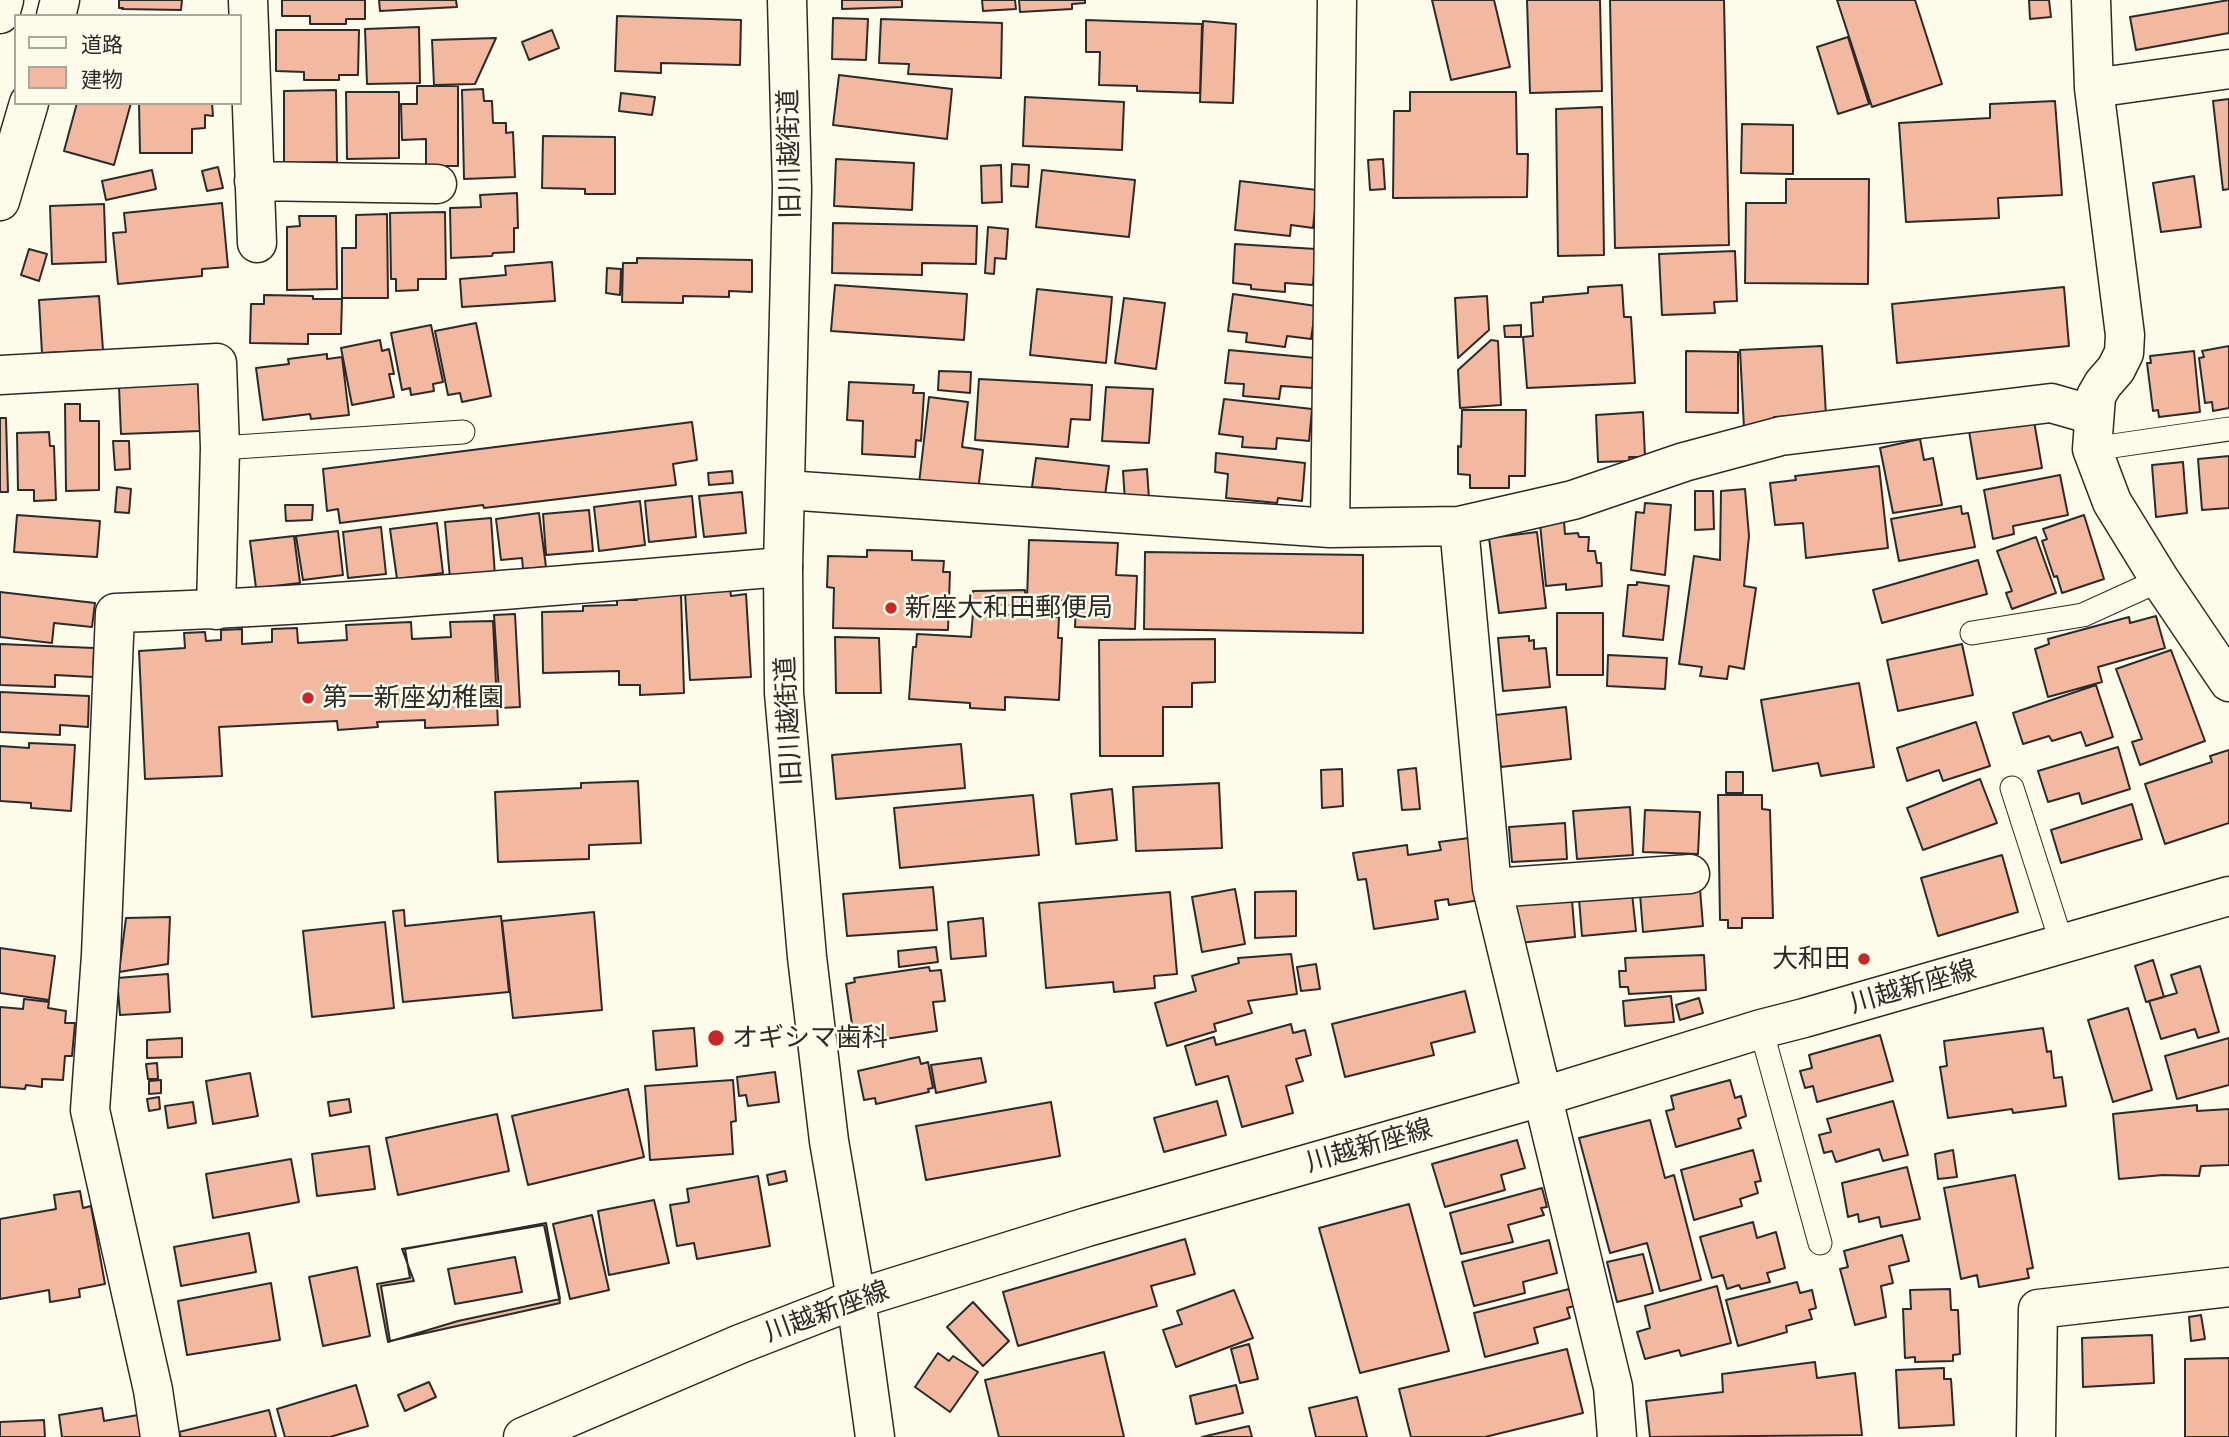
<!DOCTYPE html>
<html>
<head>
<meta charset="utf-8">
<style>
	body { margin:0 }
	#map { position:relative; width:2229px; height:1437px; overflow:hidden; background:#fdfbea; font-family:"Alegreya Sans","Noto Sans JP",sans-serif }
	canvas { display:block }
	.legend { position:absolute; left:14px; top:14px; width:228px; height:91px; box-sizing:border-box; background:#fdfbea; border:2px solid #a9a89e; margin:0; padding:9px 12px; list-style:none; font-size:21px; color:#2b2b2b }
	.legend li { display:flex; align-items:center; gap:14px; height:35px }
	.legend b { width:35px; border:2px solid #a9a89e }
</style>
</head>
<body>
<div id="map">
<canvas width="2229" height="1437"></canvas>
<ul class="legend">
<li><b style="height:9px;background:#fdfbea"></b>道路</li>
<li><b style="height:19px;background:#f2b8a0"></b>建物</li>
</ul>
</div>
<script>
const c = document.querySelector('canvas').getContext('2d');
c.lineJoin = 'round';
function paint(path, color) { c.fillStyle = color; c.fill(path, 'evenodd'); }
function stroke(path, color, width, dash) { c.strokeStyle = color; c.lineWidth = width; c.lineCap = dash ? 'butt' : 'round'; c.setLineDash(dash || []); c.stroke(path); }
function write(font, color, halo, rows, align = 'center') {
  c.font = font + ' "Alegreya Sans","Noto Sans JP",sans-serif'; c.lineWidth = 5; c.setLineDash([]); c.textBaseline = 'middle'; c.strokeStyle = halo; c.fillStyle = color; for (const [text, x, y, turn = 0] of rows) {
    c.save(); c.translate(x, y); c.rotate((+turn || 0) * Math.PI / 180); c.textAlign = isNaN(turn) ? turn : align; if (halo) c.strokeText(text, 0, 0); c.fillText(text, 0, 0); c.restore();
  }
}
const building = new Path2D(`
	M119,0H182L181,10L122,9L123,8H119Z
	M282,0H365V19H346V24H310V16H282Z
	M379,0H456L457,7L380,11Z
	M842,0H902V7L842,9Z
	M982,0H1015L1016,9L983,11Z
	M1019,0H1085V3L1072,4V9L1020,12Z
	M1432,0H1494L1510,67L1451,80Z
	M1527,0H1600L1602,91L1530,93Z
	M1610,0H1724L1729,245L1615,248Z
	M1837,0H1915L1942,84L1872,107Z
	M2029,0H2049L2051,17L2030,19Z
	M2229,0V33L2136,50L2130,17Z
	M617,16L741,20L740,65L661,63V73L615,71Z
	M833,18L868,19L866,60L832,59Z
	M881,19L1002,23L1001,78L908,74L909,64L879,63Z
	M1086,20L1202,24L1200,93L1137,91V86L1099,85L1100,52H1086Z
	M1203,21L1236,24L1233,103L1200,102Z
	M419,27L420,83L367,84L365,29Z
	M276,30H359L358,75H339V80H304V72L276,71Z
	M552,30L559,48L529,60L522,42Z
	M1848,37L1869,104L1838,114L1817,47Z
	M496,38L475,84L434,85L432,40Z
	M839,75L952,89L947,139L833,125Z
	M417,86H458V166H426V139L402,140L401,104H417Z
	M483,89L484,101H492L493,123H506V133L513,132L515,177L464,179L462,90Z
	M336,90L337,162L284,163V91Z
	M346,92H399V158L347,159Z
	M1410,92H1516L1517,154H1528L1527,197L1393,198L1394,111H1410Z
	M621,93L655,97L652,115L619,111Z
	M1025,97L1124,102L1122,150L1023,146Z
	M2229,99V189L2223,190L2213,101Z
	M2055,101L2062,195L1998,198L1999,218L1906,222L1899,123L1990,118V104Z
	M77,103H131L114,165L64,151Z
	M139,103H212L213,116L205,115V128L192,129V153H140Z
	M1602,107L1604,255L1558,256L1556,109Z
	M1742,124L1793,125V174L1741,173Z
	M543,136L615,137V194H585V189L542,188Z
	M836,159L914,163L912,210L834,206Z
	M1383,159L1385,189L1370,190L1368,160Z
	M1012,164L1029,165L1028,187L1011,186Z
	M1001,165L1002,202L982,203L981,166Z
	M218,167L223,188L207,191L202,171Z
	M152,170L156,189L106,200L102,181Z
	M1042,170L1135,180L1129,237L1036,227Z
	M2194,176L2201,227L2161,232L2153,183Z
	M1786,179H1869L1868,284L1745,283L1746,203H1786Z
	M1240,181L1317,190L1313,228L1291,225L1290,236L1235,230Z
	M517,193L518,228H514V252L493,253L492,256L451,258L450,208L481,207L480,195Z
	M222,203L228,267L202,269V276L118,284L113,233L126,232L124,213Z
	M104,204L106,262L52,264L50,206Z
	M445,212L446,279H418V290L396,291V279H391L390,213Z
	M387,214L388,298H342V248H356V215Z
	M299,216H336L337,289L287,290V227L300,226Z
	M833,223L977,226L976,264L922,263V275L832,273Z
	M988,227L1008,229L1006,259L995,258L994,274L985,273Z
	M1235,244L1316,249L1313,285L1285,283V292L1251,289V285L1233,283Z
	M29,249L47,254L39,281L21,275Z
	M1735,251L1737,301L1714,302L1715,313L1662,315L1659,254Z
	M637,258L752,260V292L729,291V297L683,296V303L622,302L623,263H637Z
	M552,262L555,301L462,307L460,279L506,275L505,266Z
	M607,268L621,269L620,295L606,293Z
	M835,285L967,294L964,340L831,331Z
	M1622,285L1624,317H1631L1635,383L1527,388L1523,337L1533,336L1531,303L1543,302V297L1588,293V287Z
	M2064,287L2069,346L1897,363L1892,304Z
	M1037,289L1112,297L1106,363L1030,355Z
	M1233,294L1316,306L1311,339L1287,336L1285,347L1246,342L1247,333L1228,331Z
	M264,295L313,296V299H342L341,334H308V344L250,343L251,304H264Z
	M99,296L103,350L42,353L39,300Z
	M1487,296L1489,330L1458,358L1455,298Z
	M1124,298L1165,303L1156,369L1115,363Z
	M476,323L491,396L462,402L460,393L448,395L435,331Z
	M431,325L443,382L433,384L434,391L411,395L410,388L402,390L391,333Z
	M1521,325V337H1505L1504,326Z
	M380,340L382,351L389,349L394,374H389L394,397L352,405L341,348Z
	M1491,340L1498,341L1501,405L1460,408L1458,370Z
	M1822,346L1826,415L1774,417L1775,426L1744,428L1740,350Z
	M2229,346V408L2213,411L2212,402L2205,403L2199,358L2204,357L2202,351Z
	M1229,350L1315,358L1312,388L1281,386L1279,399L1243,396L1244,384L1225,383Z
	M1686,351L1738,352V413L1686,412Z
	M2194,351L2200,412L2159,417L2158,410L2153,411L2147,363H2151L2150,356Z
	M327,354V359L342,357L349,415L311,419L310,414L263,420L256,368L289,364L288,359Z
	M939,371L971,372L970,393L938,390Z
	M979,379L1092,385L1090,420L1071,419L1068,447L975,440Z
	M849,382L914,385L913,393H924L921,441L916,440L915,457L862,454L863,421L847,420Z
	M198,383L200,431L121,434L119,387Z
	M1106,387L1153,389L1149,443L1102,441Z
	M929,397L968,402L962,447L983,450L977,499L918,492Z
	M1224,399L1312,409L1309,441L1277,438L1276,449L1242,447L1243,437L1219,434Z
	M65,404H80V421H99V490L66,491Z
	M1462,410H1526L1525,476H1509V488H1470V475L1458,474V446L1461,447Z
	M1643,412L1645,457H1629L1630,461L1598,462L1596,415Z
	M0,418H6L8,492H0Z
	M2034,421L2042,468L1977,479L1968,425Z
	M692,422L697,460L673,464L676,485L484,508L483,505L340,523L338,509L327,511L323,469Z
	M49,432L50,446H54L56,500L34,501V490H18L17,433Z
	M1920,439L1924,460L1933,458L1942,505L1893,513L1880,448Z
	M113,441H129L130,469L115,470Z
	M1216,453L1305,463L1302,501L1278,498L1277,503L1226,498L1228,474L1215,472Z
	M2229,456V508L2202,510L2198,459Z
	M1036,458L1109,466L1104,503L1059,498L1060,489L1032,487Z
	M2183,462L2187,513L2156,517L2152,465Z
	M1879,466L1888,548L1806,558L1803,523L1775,525L1770,483L1796,480L1795,476Z
	M1147,469L1149,499L1125,501L1123,471Z
	M732,471L733,483L709,485L708,473Z
	M2060,475L2068,515L2013,526L2014,534L1993,539L1984,490Z
	M117,487L131,489L129,513L115,512Z
	M1745,489L1749,536L1744,586L1756,588L1744,669L1729,666L1727,679L1700,676L1702,667L1679,664L1694,556L1720,560L1721,491Z
	M1695,491H1713L1714,529L1695,530Z
	M742,492L746,533L704,537L699,496Z
	M692,496L696,537L649,542L645,501Z
	M640,501L645,545L599,551L594,507Z
	M1645,503L1671,505L1665,575L1631,570L1636,512L1644,513Z
	M285,505H313L312,520L286,521Z
	M1961,506L1962,514L1968,513L1975,547L1899,561L1891,519Z
	M589,510L593,551L546,555L543,514Z
	M539,513L546,567L523,569L522,558L501,560L496,519Z
	M17,515L100,521L97,557L14,552Z
	M2084,515L2104,579L2062,593L2057,576L2054,577L2042,541L2047,539L2043,529Z
	M491,518L495,576L450,579L445,522Z
	M1564,521L1565,534L1578,533L1579,537H1589L1588,551H1595L1597,563H1601L1602,586L1566,590V584L1546,586L1540,523Z
	M437,523L443,573L397,579L390,529Z
	M381,527L386,574L348,578L343,532Z
	M338,531L343,575L303,580L296,536Z
	M1537,532L1546,608L1499,613L1489,538Z
	M294,536L300,583L256,588L250,541Z
	M2036,537L2056,593L2012,609L2006,593L2012,591L1997,551Z
	M1029,540L1118,543L1116,575L1137,576L1135,629L1075,627L1076,601L1027,599Z
	M867,550L912,551V560L944,561L943,572H950L948,630L833,628L834,588L827,587L828,556L867,557Z
	M1145,552L1363,555V633L1144,629Z
	M1978,560L1987,594L1882,623L1873,590Z
	M1637,582L1669,586L1663,640L1623,636L1628,585H1637Z
	M730,589L731,596L746,594L751,677L690,680L685,592Z
	M1025,590L1026,605H973V591Z
	M0,592L95,603L92,627L54,623L52,643L0,637Z
	M681,594L684,693L640,695V685H619V671L543,673L542,612L583,611V606L617,605V600H637L636,595Z
	M973,613L1059,617L1058,638H1062L1059,700L1005,697V710L970,708V703L909,699L913,647H916L917,634L971,637Z
	M1557,613H1603V675H1557Z
	M515,614L520,707L500,708L494,615Z
	M2156,616L2165,648L2098,667L2102,682L2048,697L2035,649L2049,644L2048,639L2129,617L2130,623Z
	M493,621L498,725L425,728V720L377,722L378,727L338,730L337,721L219,727L222,776L145,779L139,651L185,648L184,633L205,632L206,641L221,640V630L242,629V644L272,642V629L297,628L298,643L347,640L346,625L411,622L412,639L451,637L450,622Z
	M1529,636V641L1534,640V649L1546,648L1550,687L1503,691L1498,638Z
	M835,637L879,638L881,693H836Z
	M1215,639V682L1192,683V707H1163V756H1100L1099,640Z
	M0,644L94,648L93,677L55,675V687L0,685Z
	M1962,644L1973,695L1898,711L1887,660Z
	M2171,650L2205,741L2140,765L2132,742L2142,739L2116,669Z
	M1608,655L1667,658L1665,689L1607,686Z
	M1859,683L1874,767L1821,776L1818,763L1773,771L1761,700Z
	M2096,685L2113,737L2086,746L2081,732L2052,741L2049,736L2023,744L2013,713Z
	M0,692L89,696L88,727L60,725V735L0,732Z
	M1566,707L1571,759L1501,767L1495,715Z
	M1976,722L1990,766L1943,781L1939,770L1907,781L1897,748Z
	M29,743L75,745L71,811L31,808V803L0,801V746L29,748Z
	M961,744L965,788L836,799L832,755Z
	M2118,747L2130,789L2082,804L2079,793L2048,802L2038,771Z
	M2229,750V823L2165,844L2145,784L2212,762L2210,756Z
	M1416,768L1420,809L1402,810L1398,770Z
	M1342,769L1343,806L1322,808L1321,770Z
	M1726,772H1743V793H1726Z
	M1980,779L1997,823L1923,850L1907,808Z
	M638,781L641,843L589,845V859L498,862L495,792L581,788V783Z
	M1219,783L1222,848L1136,851L1133,787Z
	M1112,789L1117,840L1076,844L1071,794Z
	M1033,795L1039,855L900,868L894,808Z
	M1718,795H1762V809L1770,810L1773,918H1742V928H1728V920H1720Z
	M2132,804L2142,839L2061,863L2051,830Z
	M1630,807L1633,855L1577,859L1573,811Z
	M1645,810L1700,812L1698,854L1643,852Z
	M1565,823L1567,859L1512,862L1509,827Z
	M1469,838L1480,900L1449,905L1448,899L1435,901L1438,919L1374,929L1366,879L1358,880L1353,853L1407,845L1408,855L1441,850L1439,842Z
	M2002,855L2018,912L1938,936L1921,878Z
	M933,887L937,930L847,936L843,894Z
	M1235,889L1245,944L1202,952L1192,897Z
	M1700,889L1703,926L1643,932L1640,894Z
	M1296,891V936L1255,938V892Z
	M1170,892L1177,974L1154,976L1155,988L1114,992L1113,982L1046,988L1039,903Z
	M1632,893L1636,931L1582,936L1579,899Z
	M1572,900L1575,937L1519,943L1515,905Z
	M404,910L405,926L501,916L509,992L403,1002L393,911Z
	M594,912L602,1010L513,1018L502,921Z
	M170,917L168,964L119,972L126,918Z
	M983,918L986,956L951,959L948,922Z
	M385,922L394,1008L312,1017L303,931Z
	M936,947L938,962L899,967L898,951Z
	M0,948L55,956L49,1000L0,993Z
	M1291,954L1297,994L1248,1001L1252,1013L1214,1024L1216,1031L1167,1046L1155,1003L1196,991L1192,976L1239,963L1238,958Z
	M1704,955L1706,990L1629,994L1628,987H1620L1619,971H1626L1625,958Z
	M2153,960L2164,997L2146,1002L2135,966Z
	M1316,964L1320,989L1301,991L1297,967Z
	M2200,966L2219,1032L2198,1038L2195,1029L2161,1039L2149,1001L2177,993L2171,975Z
	M929,967L930,971L941,970L945,1001L933,1002L937,1031L866,1042L865,1029L853,1031L846,984L855,982L854,978Z
	M168,974L170,1012L120,1015L117,978Z
	M1465,991L1475,1032L1431,1043L1434,1055L1345,1077L1332,1024Z
	M1671,996L1674,1022L1625,1026L1623,1001Z
	M1699,998L1703,1013L1680,1020L1676,1005Z
	M24,999L49,1002L48,1008L66,1011L65,1023H75L72,1056H65L63,1080L42,1079V1087L26,1085L25,1089L0,1087V1007L23,1009Z
	M2128,1008L2152,1090L2113,1102L2088,1020Z
	M1291,1024L1293,1033L1305,1030L1311,1055L1296,1059L1303,1081L1286,1086L1293,1113L1242,1127L1228,1076L1196,1085L1185,1046L1214,1037L1216,1045Z
	M694,1028L697,1066L656,1070L653,1031Z
	M2043,1028L2047,1052L2051,1051L2054,1078L2062,1077L2066,1106L2013,1113L2012,1109L1948,1118L1940,1067L1947,1066L1944,1041Z
	M1880,1035L1893,1081L1817,1102L1813,1086L1805,1088L1800,1071L1812,1068L1809,1055Z
	M182,1038V1057L147,1058V1040Z
	M2229,1038V1085L2177,1099L2165,1056Z
	M919,1057L921,1064L928,1062L933,1088L928,1089L929,1092L876,1104L875,1098L864,1100L858,1071Z
	M981,1058L986,1082L936,1093L931,1065Z
	M157,1063L158,1079H148L146,1064Z
	M775,1072L779,1102L748,1106L746,1095L739,1096L737,1077Z
	M250,1073L258,1116L213,1124L206,1081Z
	M161,1080V1093L149,1094V1081Z
	M733,1080L736,1121L731,1122L733,1154L650,1160L645,1086Z
	M1730,1080L1735,1098L1741,1096L1746,1116L1738,1119L1741,1128L1676,1147L1666,1111L1674,1109L1671,1096Z
	M628,1089L644,1157L528,1185L512,1116Z
	M159,1097L160,1109L149,1111L147,1099Z
	M349,1099L351,1112L330,1116L328,1102Z
	M1217,1101L1226,1135L1164,1152L1154,1118Z
	M1893,1101L1908,1155L1883,1161L1879,1149L1836,1162L1832,1151L1824,1153L1819,1135L1831,1132L1827,1119Z
	M193,1102L196,1123L168,1128L165,1106Z
	M1051,1102L1060,1156L926,1180L916,1126Z
	M2197,1105V1111L2229,1109V1165L2201,1166L2199,1176L2163,1175L2119,1179L2113,1114Z
	M497,1114L509,1171L398,1195L386,1138Z
	M1650,1120L1665,1178L1674,1175L1701,1280L1660,1291L1647,1243L1610,1253L1579,1138Z
	M1517,1140L1525,1168L1501,1175L1505,1190L1445,1207L1432,1164Z
	M369,1146L375,1189L317,1196L312,1154Z
	M1753,1150L1761,1181L1755,1182L1758,1193L1740,1199L1742,1206L1694,1220L1681,1170Z
	M1953,1150L1957,1177L1938,1179L1935,1154Z
	M291,1159L299,1202L213,1218L206,1174Z
	M1907,1167L1920,1219L1881,1227L1879,1217L1859,1222L1858,1214L1848,1217L1842,1183Z
	M785,1171L787,1181L769,1185L767,1175Z
	M2015,1175L2033,1268L2027,1269L2029,1278L1979,1287L1977,1275L1961,1279L1944,1188Z
	M758,1176L770,1246L697,1259L694,1243L677,1246L670,1205L689,1202L687,1189Z
	M1542,1188L1547,1207L1541,1208L1544,1215L1508,1225L1513,1242L1461,1254L1450,1213Z
	M80,1191L83,1208L91,1206L105,1284L79,1289L80,1297L50,1302L49,1290L0,1299V1219L56,1209L54,1195Z
	M654,1200L669,1263L609,1275L598,1211Z
	M1409,1204L1449,1351L1360,1373L1319,1228Z
	M592,1215L609,1290L570,1299L553,1224Z
	M1753,1222L1757,1238L1776,1232L1785,1268L1767,1273L1770,1282L1741,1289L1739,1285L1727,1289L1723,1275L1712,1278L1700,1237Z
	M546,1223L560,1299L458,1321L388,1342L377,1284L410,1278L405,1249ZM515,1257L522,1292L455,1304L448,1269Z
	M544,1225L560,1303L390,1341L381,1286L414,1281L402,1249Z
	M249,1233L256,1272L181,1286L174,1247Z
	M1902,1235L1909,1261L1889,1266L1893,1283L1881,1286L1886,1317L1855,1325L1840,1269L1848,1267L1844,1251Z
	M1185,1239L1195,1274L1151,1286L1157,1306L1018,1346L1003,1292Z
	M1549,1240L1557,1273L1523,1282L1525,1293L1474,1306L1462,1262Z
	M1643,1254L1653,1293L1617,1302L1607,1262Z
	M357,1267L370,1336L323,1346L309,1277Z
	M1797,1282L1800,1293L1812,1290L1816,1308L1809,1310L1812,1319L1786,1326L1787,1332L1738,1346L1726,1300Z
	M271,1283L280,1340L187,1355L178,1301Z
	M1717,1286L1731,1343L1681,1356L1679,1350L1645,1359L1637,1332L1650,1328L1645,1306Z
	M1569,1289L1574,1306L1567,1308L1570,1318L1534,1328L1538,1343L1485,1357L1474,1313Z
	M1950,1289L1951,1310H1958L1960,1354L1953,1355V1361L1915,1362V1357L1905,1358L1903,1309H1911L1910,1290Z
	M1234,1290L1253,1338L1176,1367L1163,1330L1182,1324L1177,1311Z
	M973,1302L1009,1341L983,1366L947,1327Z
	M2201,1315L2205,1339L2191,1341L2189,1317Z
	M2152,1335L2154,1383L2083,1387L2082,1338Z
	M1249,1344L1258,1379L1240,1383L1231,1349Z
	M1567,1349L1583,1413L1485,1437H1411L1399,1389Z
	M1104,1352L1124,1437H999L985,1380Z
	M938,1353L949,1361L953,1356L978,1372L950,1412L915,1387Z
	M2229,1358V1437H2185V1359Z
	M1815,1362L1817,1378L1855,1373L1862,1435L1650,1437L1646,1401L1723,1392L1722,1374Z
	M1944,1368V1379H1951L1954,1425L1899,1428L1896,1370Z
	M429,1382L436,1397L405,1411L398,1395Z
	M356,1385L368,1426L330,1437H285L277,1409Z
	M1236,1385L1243,1413L1196,1424L1190,1396Z
	M1357,1397L1367,1437H1316L1309,1408Z
	M102,1408L104,1421L138,1415L142,1437H62L59,1415Z
	M269,1410L276,1437H181L179,1432Z
	M44,1420L45,1437H0V1422Z
	M1249,1426L1252,1437H1202Z`);
paint(building, '#f2b8a0');
stroke(building, '#2b2b2b', 2);
const lane = new Path2D(`
	M220,448L463,432
	M2092,449L2229,429
	M1972,633L2083,615L2160,580
	M2012,788L2062,944
	M1761,1029L1820,1243`);
const street = new Path2D(`
	M248,0L257,243
	M2091,0L2094,88L2125,335L2124,353L2116,369L2103,384L2096,396L2092,449L2112,502L2160,580L2229,682
	M2094,88L2229,69
	M254,181L437,184
	M0,375L217,363L220,448L216,610
	M786,490L1330,528L1459,526L1573,500L1684,462L1781,436L2051,403L2093,415
	M1459,526L1492,888L1613,1387L1617,1437
	M1330,528L1337,0
	M1492,888L1690,874
	M160,1437L153,1390L90,1110L101,955L115,613C338,606 561,585 783,567
	M2036,1437L2038,1309L2229,1287`);
const secondary = new Path2D(`
	M787,0L792,189L783,567L784,693L807,957L829,1141L856,1299L875,1437
	M523,1437L740,1344L856,1299L1087,1227L1541,1097L1761,1029L1804,1018L2229,896`);
const highway = new Path2D(`
	M0,14L4,0
	M56,16L60,0
	M0,201L29,103`);
stroke(lane, '#2b2b2b', 25);
stroke(street, '#2b2b2b', 41);
stroke(secondary, '#2b2b2b', 41);
stroke(highway, '#2b2b2b', 41);
stroke(lane, '#fdfbea', 23);
stroke(street, '#fdfbea', 38);
stroke(secondary, '#fdfbea', 38);
stroke(highway, '#fdfbea', 38);
for (const [x, y, r, color] of [
	[891,608,7,"#c62828"],
	[308,698,7,"#c62828"],
	[1864,959,7,"#c62828"],
	[716,1038,9,"#c62828"]
]) { const dot = new Path2D(); dot.arc(x, y, r, 0, 2 * Math.PI); c.fillStyle = color; c.fill(dot); stroke(dot, '#fdfbea', 2.5); }
write('26px', '#2b2b2b', '#fdfbea', [
	["旧川越街道",790,154,-91],
	["旧川越街道",789,721,-93],
	["川越新座線",1913,987,-16],
	["川越新座線",1369,1146,-16],
	["川越新座線",827,1312,-20]
]);
write('26px', '#2b2b2b', '#fdfbea', [
	["新座大和田郵便局",905,608],
	["第一新座幼稚園",322,698],
	["大和田",1850,959,"right"],
	["オギシマ歯科",732,1038]
], 'left');
</script>
</body>
</html>
